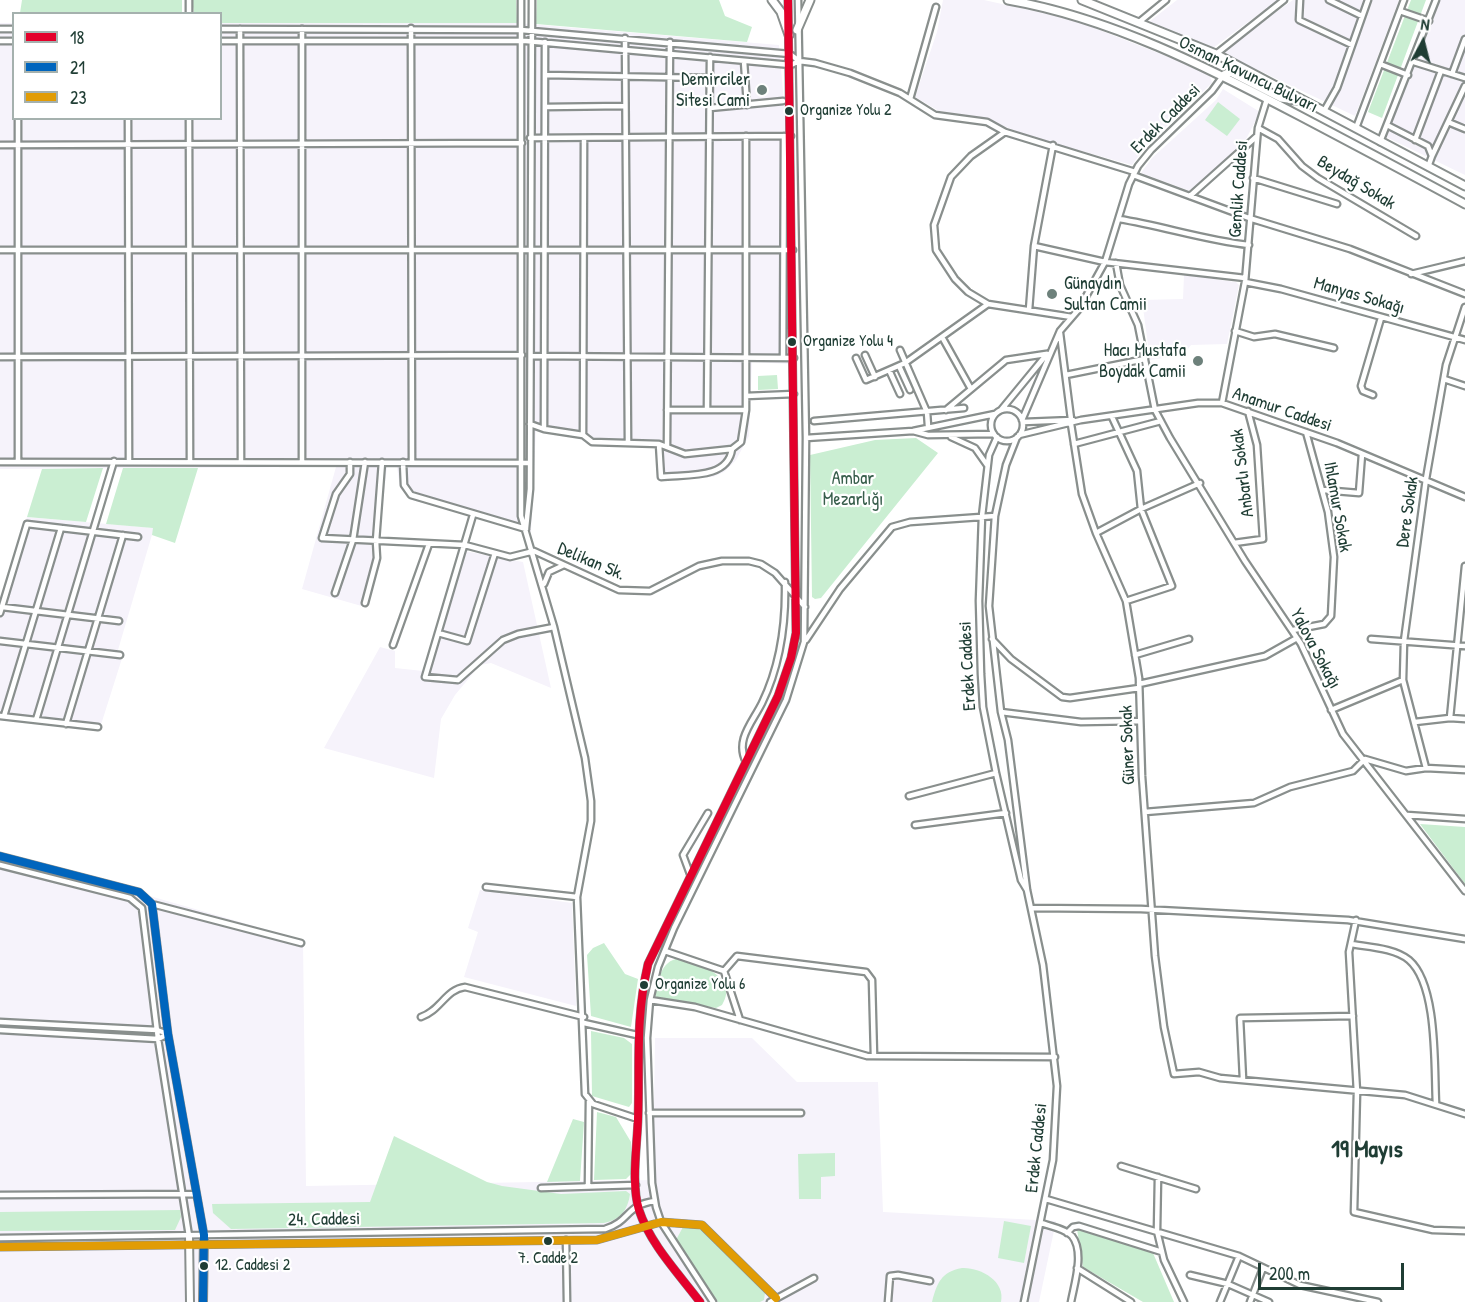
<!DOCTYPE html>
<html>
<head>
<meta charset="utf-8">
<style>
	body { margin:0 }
	#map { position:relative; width:1465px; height:1302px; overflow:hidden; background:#fff; font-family:"Patrick Hand",sans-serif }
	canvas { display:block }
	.legend { position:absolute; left:12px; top:12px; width:210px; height:108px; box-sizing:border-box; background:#fff; border:2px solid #a5b1ae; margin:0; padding:8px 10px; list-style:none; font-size:18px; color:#1f3d34 }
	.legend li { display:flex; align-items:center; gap:12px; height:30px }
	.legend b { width:30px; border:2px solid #a5b1ae }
	.north { position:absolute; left:1393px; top:12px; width:60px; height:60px; -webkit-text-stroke:4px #fff; paint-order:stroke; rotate:7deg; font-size:16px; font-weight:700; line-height:24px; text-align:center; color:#1f3d34 }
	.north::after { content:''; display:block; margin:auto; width:21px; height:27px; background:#1f3d34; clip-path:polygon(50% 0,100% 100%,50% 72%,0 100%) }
	.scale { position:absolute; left:1258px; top:1263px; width:146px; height:27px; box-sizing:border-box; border:3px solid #1f3d34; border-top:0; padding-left:8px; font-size:18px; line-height:21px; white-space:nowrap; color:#1f3d34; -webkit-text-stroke:4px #fff; paint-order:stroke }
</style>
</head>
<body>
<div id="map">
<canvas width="1465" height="1302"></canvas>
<ul class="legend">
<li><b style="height:8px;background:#e4002b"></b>18</li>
<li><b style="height:8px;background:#0065bd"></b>21</li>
<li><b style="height:8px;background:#e19c05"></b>23</li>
</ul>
<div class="north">N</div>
<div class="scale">200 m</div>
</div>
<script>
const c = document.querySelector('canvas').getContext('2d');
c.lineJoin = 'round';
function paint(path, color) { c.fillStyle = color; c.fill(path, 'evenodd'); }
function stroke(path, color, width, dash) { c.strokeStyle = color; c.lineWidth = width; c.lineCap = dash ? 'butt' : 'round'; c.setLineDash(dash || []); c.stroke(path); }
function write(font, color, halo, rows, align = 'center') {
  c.font = font + ' "Patrick Hand",sans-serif'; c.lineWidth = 4.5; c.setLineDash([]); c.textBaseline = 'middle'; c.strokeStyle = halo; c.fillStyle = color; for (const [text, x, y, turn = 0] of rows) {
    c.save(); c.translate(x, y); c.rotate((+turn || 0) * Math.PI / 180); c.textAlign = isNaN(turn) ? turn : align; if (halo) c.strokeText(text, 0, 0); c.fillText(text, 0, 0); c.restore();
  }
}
paint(new Path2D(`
	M943,0H984L1074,20L1189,65L1210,76L1212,83L1145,147L1132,165L1031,137L981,117L939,111L915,97L937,32Z
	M1177,0H1278L1213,48L1149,22Z
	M1293,0H1399L1355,116L1220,52Z
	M1439,0H1465V175L1386,137Z
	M0,23H13L14,118H220L221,23H517L779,45L787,138L789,364L752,362L749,436L736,460L724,472L713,477L659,478L656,447L593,444L575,437L536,430L531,532L412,500L400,488L397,467H387L378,546L365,607L302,589L336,467L0,469Z
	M1223,89L1260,112L1242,147L1190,191L1141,173L1152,158L1216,100Z
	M1184,275L1236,282L1239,285L1227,344L1191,345L1183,355L1150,360L1142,300L1183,299Z
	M27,517L154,528L118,650L124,652L99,731L0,718V602Z
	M459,550L523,562L551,688L491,663L480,665L455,695L441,719L434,778L324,748L380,647L395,651V668L423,671Z
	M0,853L303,940L306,1186L653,1180L655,1038H752L797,1082H878L883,1212L1056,1221L1039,1302H0Z
	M480,890L572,903L576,1006L464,977L478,932L468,928Z`), '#f6f3fb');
paint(new Path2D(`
	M22,0H182V13H20Z
	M192,0H516L517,23H221L220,14L194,13Z
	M537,0H719L725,16L752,27L747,42L536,24Z
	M1411,0H1426L1382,118L1368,112Z
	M1218,102L1240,119L1227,136L1205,120Z
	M777,375L778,389L758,390V376Z
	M916,438L938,453L821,598L815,599L812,597L810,455L875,440Z
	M103,468L86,522L27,517L42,469Z
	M123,468H198L175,543L152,535L153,528L106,524Z
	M1420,824L1465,827V884Z
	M604,943L625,974L638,979L631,1027L591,1016L587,955L593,948Z
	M680,958C699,964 740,977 722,1005L716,1008L655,998C659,981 659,961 680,958Z
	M591,1031L624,1038L632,1044V1103L629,1107L592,1096Z
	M597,1112L616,1117L631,1142V1174L626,1179L594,1180Z
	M573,1119L584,1122L580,1181L547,1182Z
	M394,1136L487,1182L502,1186L561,1194L626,1191L630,1194C628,1210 620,1220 604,1223L231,1229L213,1213L212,1204L370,1202Z
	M835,1153V1176L821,1177V1199H799L798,1154Z
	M180,1210L181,1217L175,1230L0,1231V1212Z
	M1004,1221L1031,1226L1024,1263L998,1258Z
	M683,1227L704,1230L765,1293L764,1300L760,1302H718L676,1240Z
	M1077,1229L1153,1253L1174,1302H1143L1083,1267Z
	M962,1268C980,1267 1006,1281 1001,1302H932C937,1283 941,1272 962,1268Z`), '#caeed2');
const minor = new Path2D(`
	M189,0V14
	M521,0V516L554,627L585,758L591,801V821L577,897L585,1094L593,1104L638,1119
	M1300,0L1299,20L1352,45
	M1329,0L1362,16
	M1400,11L1429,21
	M1138,23L1166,0
	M411,28L412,462
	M0,29H14
	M220,29L521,30L790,54L799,61
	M240,29L241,462
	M302,29V462
	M625,38L628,442
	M0,41H14
	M220,41H526L791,65L799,61L815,63L850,73L900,93L935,115L987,122L1005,132L1135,172
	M1216,54L1284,0
	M744,61L747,105
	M1414,62L1465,78
	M1380,64L1408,75
	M1452,74L1465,39
	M545,75L710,78
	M910,99L936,7
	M545,107L625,106
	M710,108L783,101
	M1324,111L1337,88L1368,0
	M128,118L129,461
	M189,118L190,462
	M1448,122L1465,129
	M1387,125L1428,146L1432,156L1428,167
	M1258,128L1278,139L1302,166L1318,178L1416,236
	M1356,128L1404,0
	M1005,132L971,156L951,177L934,225L936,250L955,279L968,292L988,304L1072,317
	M530,138L791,136
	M1415,140L1441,71
	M1380,142L1436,0
	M0,145L522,143
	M1432,156L1465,86
	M1133,175L1249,218L1350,249L1465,294
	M1253,178L1337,204
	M1190,196L1257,136
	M1119,219C1163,226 1204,240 1249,245
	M1034,246L1105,262L1245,278
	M0,250H793
	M1116,263L1120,285L1138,325L1155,410L1170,438L1245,561L1301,644L1343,734L1465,891
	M1411,274L1465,261
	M1245,282L1281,289L1465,340
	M1029,310L1034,246L1053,145
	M1235,331L1254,337L1275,334L1334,348
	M1060,333L1071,419
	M942,337L971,389
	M900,350L927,412L928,426
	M865,355L875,377
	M531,356L794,358
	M0,357L522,355
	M783,358L784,136
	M856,358L866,380L905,363L988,304
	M899,366L910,390
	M889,370L900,394
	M1066,375L1145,359
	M1444,379L1465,386
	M1373,395L1363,391L1361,386L1381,318
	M746,396L794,394
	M1222,403L1245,282L1258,128L1267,99
	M991 425a16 16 0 1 1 32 0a16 16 0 1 1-32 0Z
	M667,410H746
	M707,410L710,57
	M946,410L1006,360L1046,354
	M1001,410L1047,354
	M1112,417L1137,471L1141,509L1172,586L1126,601
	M1022,420L1060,331L1079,309L1105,262L1129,184L1138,166L1151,150L1212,91L1223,76
	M814,421L964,408
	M1023,422L1073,420
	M530,424L544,429L545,42
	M1071,424L1082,494L1096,533L1126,601L1139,678L1142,776L1155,956L1164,1027L1174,1074L1199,1072L1220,1078L1405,1095L1465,1114
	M544,429L583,435L592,442L659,444L685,454L732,449L741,442L746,410V136
	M913,431L928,435L994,434
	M583,435L584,138
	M1019,435L1081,420L1198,403H1222L1337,443L1465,497
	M951,437L975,448L987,465
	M997,437L989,455L982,516L979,601L981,674L983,707L996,773L1021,880L1027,890
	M1017,437L1006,465L995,516L989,606L1001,712L1008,740L1027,890L1043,965L1057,1086L1053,1160L1024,1302
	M806,438L913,431L995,414
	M659,444L661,477C685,474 728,480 732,449
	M1074,444L1161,421
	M667,446L670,42
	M0,462L530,463
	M18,462V118
	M350,462V474L336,494L322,538L465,545L510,557L534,551
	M403,462L404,485L411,495L526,529
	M1323,490L1359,493L1362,454
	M473,515L425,677L458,680L503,640L518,634L554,627
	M526,528L530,489L532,0
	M1096,533L1141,509L1200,483
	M1234,543L1263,539L1257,445L1248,411
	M534,551L619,590L650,591L699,566L722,561H749L761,564L775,573L805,607
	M1465,566L1450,718L1465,719
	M544,584L549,572L564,565
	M335,593L353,540L365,462
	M365,603L377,558L376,541L382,462
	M2,607L119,621
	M0,613L27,524L138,537
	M1293,630L1324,624L1331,616L1334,557L1328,512L1306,432
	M438,633L467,641L495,553
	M992,639L1011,659L1062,697L1070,698L1139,688
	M1371,639L1465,646
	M806,640L840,589L892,527L910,522L995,516
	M0,641L120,655
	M393,645L429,544
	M1135,655L1189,639
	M1139,684L1265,656L1297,638
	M1331,710L1403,680
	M1001,712L1081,722L1140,721
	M0,716L98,727
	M4,716L61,528
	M36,720L114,461
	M1415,722L1450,718
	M66,724L123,535
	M746,762C735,740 752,723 762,703C780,666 786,623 785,582
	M1426,768L1403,680L1404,641L1426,479L1446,365L1465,307
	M909,796L996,773
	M1145,812L1254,803L1290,787L1353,771L1365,759L1406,771L1426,768L1465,770
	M1407,815L1465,819
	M915,825L1006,813
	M0,856L139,892L152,904L168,1034L204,1235
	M0,865L130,898L142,908L158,1039L189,1236
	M690,874L683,855L708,813
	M486,887L577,897
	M152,904L301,943
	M1031,908L1141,909L1348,920L1465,939
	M1356,920L1349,952L1357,1092L1354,1212L1433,1230L1465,1231
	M1351,944C1368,947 1395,948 1409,960C1438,985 1434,1067 1436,1103
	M665,951L724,971
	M724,971L737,956L866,972L872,980L874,1056
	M724,971L740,1020
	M650,1000L695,1007L867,1056L1055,1057
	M421,1017C440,1011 446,989 465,987L584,1017
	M0,1022L157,1030L168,1034
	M584,1023L637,1035
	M0,1030L158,1039L168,1034
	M1243,1079L1240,1018L1353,1016
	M649,1113H801
	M1121,1166L1196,1189
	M1158,1177L1157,1231L1164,1260L1184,1302
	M588,1186L589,1101
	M541,1188L636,1185
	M0,1195L196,1194
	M1046,1199L1239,1256L1300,1285L1378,1302
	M1041,1223C1050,1226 1066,1229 1072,1236C1085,1252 1074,1285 1071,1302
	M1067,1233L1073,1227L1079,1226L1162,1252
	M0,1238L605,1229C631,1221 625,1205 655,1201
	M566,1240L567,1302
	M0,1247L597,1240L661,1222L702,1225L776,1298
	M1077,1268L1131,1302
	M1190,1275L1228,1284L1269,1302
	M700,1302C679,1274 650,1244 639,1210C631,1183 637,1148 638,1119C640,1062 635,1021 648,964L778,696L791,658L796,633L788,0
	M713,1302L661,1222L656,1207L652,1183L647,1038L650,1000L658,967L674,928L786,700L804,642L806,438L798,0
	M770,1302L814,1278
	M888,1302L890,1276L898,1275L930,1281
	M1220,1302L1239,1256
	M1250,1302L1263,1268`);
const major = new Path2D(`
	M189,1236L190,1302
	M203,1302L204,1235`);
const highway = new Path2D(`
	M772,0L781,12L789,35
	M1008,0C1111,18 1207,67 1300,116C1355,145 1410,174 1465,204
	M1082,0L1216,54L1465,186
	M797,30L810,0
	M1224,75L1230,72L1281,98L1302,101`);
stroke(minor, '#898f8d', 9);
stroke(major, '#898f8d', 10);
stroke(highway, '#898f8d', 11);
stroke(minor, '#fff', 4.5);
stroke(major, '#fff', 6);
stroke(highway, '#fff', 7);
stroke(new Path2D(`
	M700,1302C679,1274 650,1244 639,1210C631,1183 637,1148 638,1119C640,1062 635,1021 648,964L778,696L791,658L796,633L788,0`), '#e4002b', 8);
stroke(new Path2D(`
	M0,856L139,892L152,904L168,1034L204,1235L203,1302`), '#0065bd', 8);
stroke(new Path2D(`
	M0,1247L597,1240L661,1222L702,1225L776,1298`), '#e19c05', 8);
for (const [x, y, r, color] of [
	[762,90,6,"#6d817b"],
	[789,111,5,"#1f3d34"],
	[1052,294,6,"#6d817b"],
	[792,342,5,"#1f3d34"],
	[1198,361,6,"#6d817b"],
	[644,985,5,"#1f3d34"],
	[548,1241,5,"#1f3d34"],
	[204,1266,5,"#1f3d34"]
]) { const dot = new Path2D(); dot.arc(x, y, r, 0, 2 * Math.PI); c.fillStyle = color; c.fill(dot); stroke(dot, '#fff', 2); }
write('16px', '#1f3d34', '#fff', [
	["Organize Yolu 2",800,111],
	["Organize Yolu 4",803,342],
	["Organize Yolu 6",655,985],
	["7. Cadde 2",548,1259,"center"],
	["12. Caddesi 2",215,1266]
], 'left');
write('18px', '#1f3d34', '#fff', [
	["Osman Kavuncu Bulvarı",1248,75,26],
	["Erdek Caddesi",1166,119,-45],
	["Beydağ Sokak",1356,183,31],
	["Gemlik Caddesi",1239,189,-86],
	["Manyas Sokağı",1359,296,16],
	["Anamur Caddesi",1282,410,19],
	["Anbarlı Sokak",1243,473,-97],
	["Ihlamur Sokak",1337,507,80],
	["Dere Sokak",1408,512,-82],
	["Delikan Sk.",591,562,23],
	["Yalova Sokağı",1315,649,62],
	["Erdek Caddesi",968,666,-93],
	["Güner Sokak",1128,745,-92],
	["Erdek Caddesi",1037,1148,-84],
	["24. Caddesi",324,1220,-1]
]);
write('18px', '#1f3d34', '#fff', [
	["Demirciler",750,80],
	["Sitesi Cami",750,101],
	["Günaydın",1064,284,"left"],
	["Sultan Camii",1064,305,"left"],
	["Hacı Mustafa",1186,351],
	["Boydak Camii",1186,372]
], 'right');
write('18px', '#385e4c', '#fff', [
	["Ambar",853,479],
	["Mezarlığı",853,500]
]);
write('bold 24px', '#1f3d34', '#fff', [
	["19 Mayıs",1367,1151]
]);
</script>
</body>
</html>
